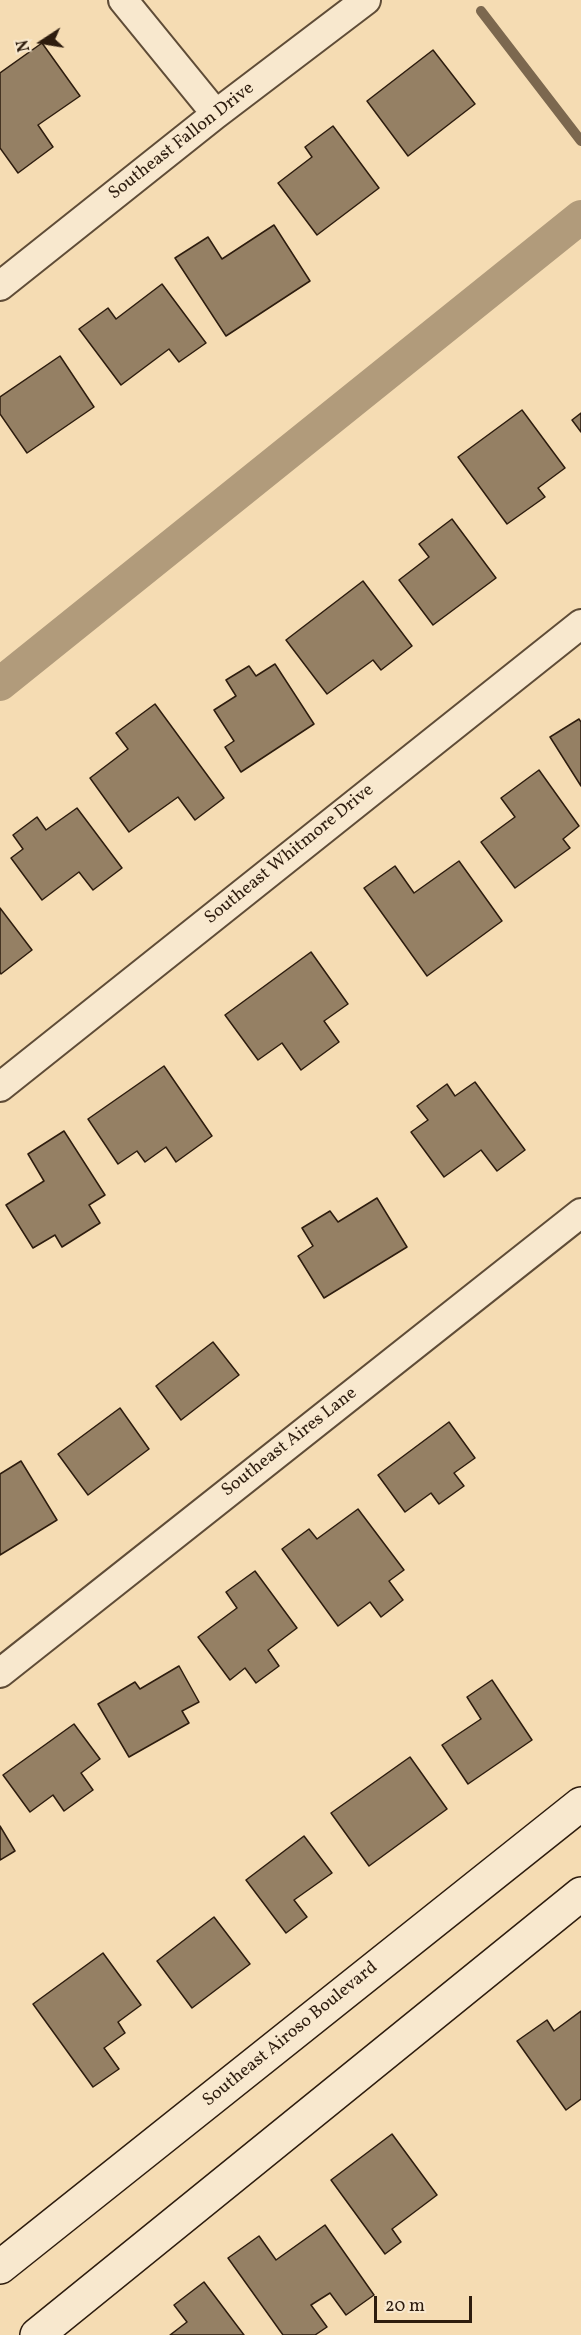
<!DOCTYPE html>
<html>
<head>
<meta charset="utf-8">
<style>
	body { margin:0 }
	#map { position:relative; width:581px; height:2335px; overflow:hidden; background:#f5dcb3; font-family:Vollkorn,serif }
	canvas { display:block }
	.north { position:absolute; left:12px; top:12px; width:60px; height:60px; -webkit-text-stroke:4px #f8e8ce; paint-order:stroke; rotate:258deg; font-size:16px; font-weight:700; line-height:24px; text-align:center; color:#2d1c0e }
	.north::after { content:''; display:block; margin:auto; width:21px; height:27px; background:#2d1c0e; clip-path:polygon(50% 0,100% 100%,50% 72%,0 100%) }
	.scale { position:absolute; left:374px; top:2296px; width:98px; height:27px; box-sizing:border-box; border:3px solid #2d1c0e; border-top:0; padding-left:8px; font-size:18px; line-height:21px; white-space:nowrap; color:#2d1c0e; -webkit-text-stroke:4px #f8e8ce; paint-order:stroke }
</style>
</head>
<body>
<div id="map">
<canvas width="581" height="2335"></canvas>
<div class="north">N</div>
<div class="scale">20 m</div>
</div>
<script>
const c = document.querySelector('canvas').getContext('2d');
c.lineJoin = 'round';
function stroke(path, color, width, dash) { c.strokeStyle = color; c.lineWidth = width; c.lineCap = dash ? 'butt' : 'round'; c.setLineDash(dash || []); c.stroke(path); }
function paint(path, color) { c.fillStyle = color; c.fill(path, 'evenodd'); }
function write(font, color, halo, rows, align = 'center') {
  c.font = font + ' Vollkorn,serif'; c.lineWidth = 6; c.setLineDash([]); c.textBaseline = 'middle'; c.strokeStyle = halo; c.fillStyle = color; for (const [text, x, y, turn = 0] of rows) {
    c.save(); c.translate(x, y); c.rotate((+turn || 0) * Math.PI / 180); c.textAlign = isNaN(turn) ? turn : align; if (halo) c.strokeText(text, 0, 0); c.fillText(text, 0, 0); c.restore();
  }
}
stroke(new Path2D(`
	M481,11L581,141`), '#7c684f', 10);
stroke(new Path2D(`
	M0,684L581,217`), '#b19b7b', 34);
const building = new Path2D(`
	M42,43L80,96L38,125L53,147L18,173L0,148V73Z
	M433,50L475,104L408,156L367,101Z
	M333,126L379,188L317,235L278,183L312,157L305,147Z
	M274,225L310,281L226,336L175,258L208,237L222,259Z
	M162,284L206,343L179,362L169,349L121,385L79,329L108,308L116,319Z
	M60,356L94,407L27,453L0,414V397Z
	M522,410L565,468L538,488L545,497L507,524L458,457Z
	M581,413V432L572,420Z
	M452,519L496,578L433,625L399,580L429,557L419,544Z
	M363,581L412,646L381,670L373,660L327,694L286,640Z
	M275,664L314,724L241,772L225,747L234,741L214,710L236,696L226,680L249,666L256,676Z
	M155,704L224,798L195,820L178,797L129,832L90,778L128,749L116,733Z
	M579,719L581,722V786L550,737Z
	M539,770L579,826L563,839L570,848L515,888L481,842L515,817L501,798Z
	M77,808L122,868L93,890L79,872L42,900L11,858L23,849L13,835L37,817L46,830Z
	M459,861L502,921L427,976L364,888L395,866L414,893Z
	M0,908L32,950L1,974L0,972Z
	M311,952L348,1004L324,1021L339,1042L301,1070L282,1043L258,1060L225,1015Z
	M164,1066L212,1136L176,1162L166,1147L145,1162L137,1151L118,1164L88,1119Z
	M475,1082L525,1150L497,1171L481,1150L444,1177L411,1132L428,1120L417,1106L447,1084L455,1096Z
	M64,1131L105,1195L89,1205L100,1223L62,1247L55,1235L33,1248L6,1205L44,1181L28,1154Z
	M377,1198L407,1247L324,1298L298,1256L313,1246L302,1228L330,1211L338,1222Z
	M213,1342L239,1375L181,1420L156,1386Z
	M120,1408L149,1449L88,1495L58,1454Z
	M449,1422L475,1458L454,1473L464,1486L439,1504L431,1493L405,1512L378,1475Z
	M21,1461L57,1520L0,1555V1474Z
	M358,1509L404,1570L389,1581L403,1600L381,1617L370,1602L338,1626L282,1549L309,1529L317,1539Z
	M255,1571L297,1628L268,1650L279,1666L256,1683L245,1668L230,1680L198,1637L237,1608L226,1592Z
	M179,1666L199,1702L182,1711L189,1723L129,1757L98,1704L135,1682L140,1689Z
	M492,1680L532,1740L468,1784L442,1745L481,1719L467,1697Z
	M74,1724L100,1759L81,1773L93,1790L64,1811L53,1795L30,1812L3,1775Z
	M410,1757L447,1809L369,1866L331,1813Z
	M0,1826L15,1851L0,1860Z
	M304,1836L332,1873L294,1900L307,1917L286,1933L246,1880Z
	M214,1917L250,1964L192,2008L157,1961Z
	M103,1953L141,2005L118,2022L125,2033L104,2048L119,2069L93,2087L33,2004Z
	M581,2011V2099L566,2110L517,2041L547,2020L554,2031Z
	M392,2134L437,2195L392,2229L401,2242L385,2254L331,2180Z
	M325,2225L374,2295L346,2315L330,2293L311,2305L327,2327L315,2335H283L228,2258L259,2236L276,2260Z
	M204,2282L244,2335H170L187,2322L174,2305Z`);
paint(building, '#958064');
stroke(building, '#2d1c0e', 1.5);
const minor = new Path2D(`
	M123,0L216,114
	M0,286L216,114L366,0
	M0,1087L581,624
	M0,1673L581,1213`);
const secondary = new Path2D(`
	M0,2267L581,1804
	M37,2335L581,1894`);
stroke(minor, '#5f4c37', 32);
stroke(secondary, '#2d1c0e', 36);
stroke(minor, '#f8e8ce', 28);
stroke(secondary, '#f8e8ce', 33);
write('18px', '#2d1c0e', '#f8e8ce', [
	["Southeast Fallon Drive",182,142,-38],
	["Southeast Whitmore Drive",290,855,-39],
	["Southeast Aires Lane",290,1443,-38],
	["Southeast Airoso Boulevard",291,2035,-39]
]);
</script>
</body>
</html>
